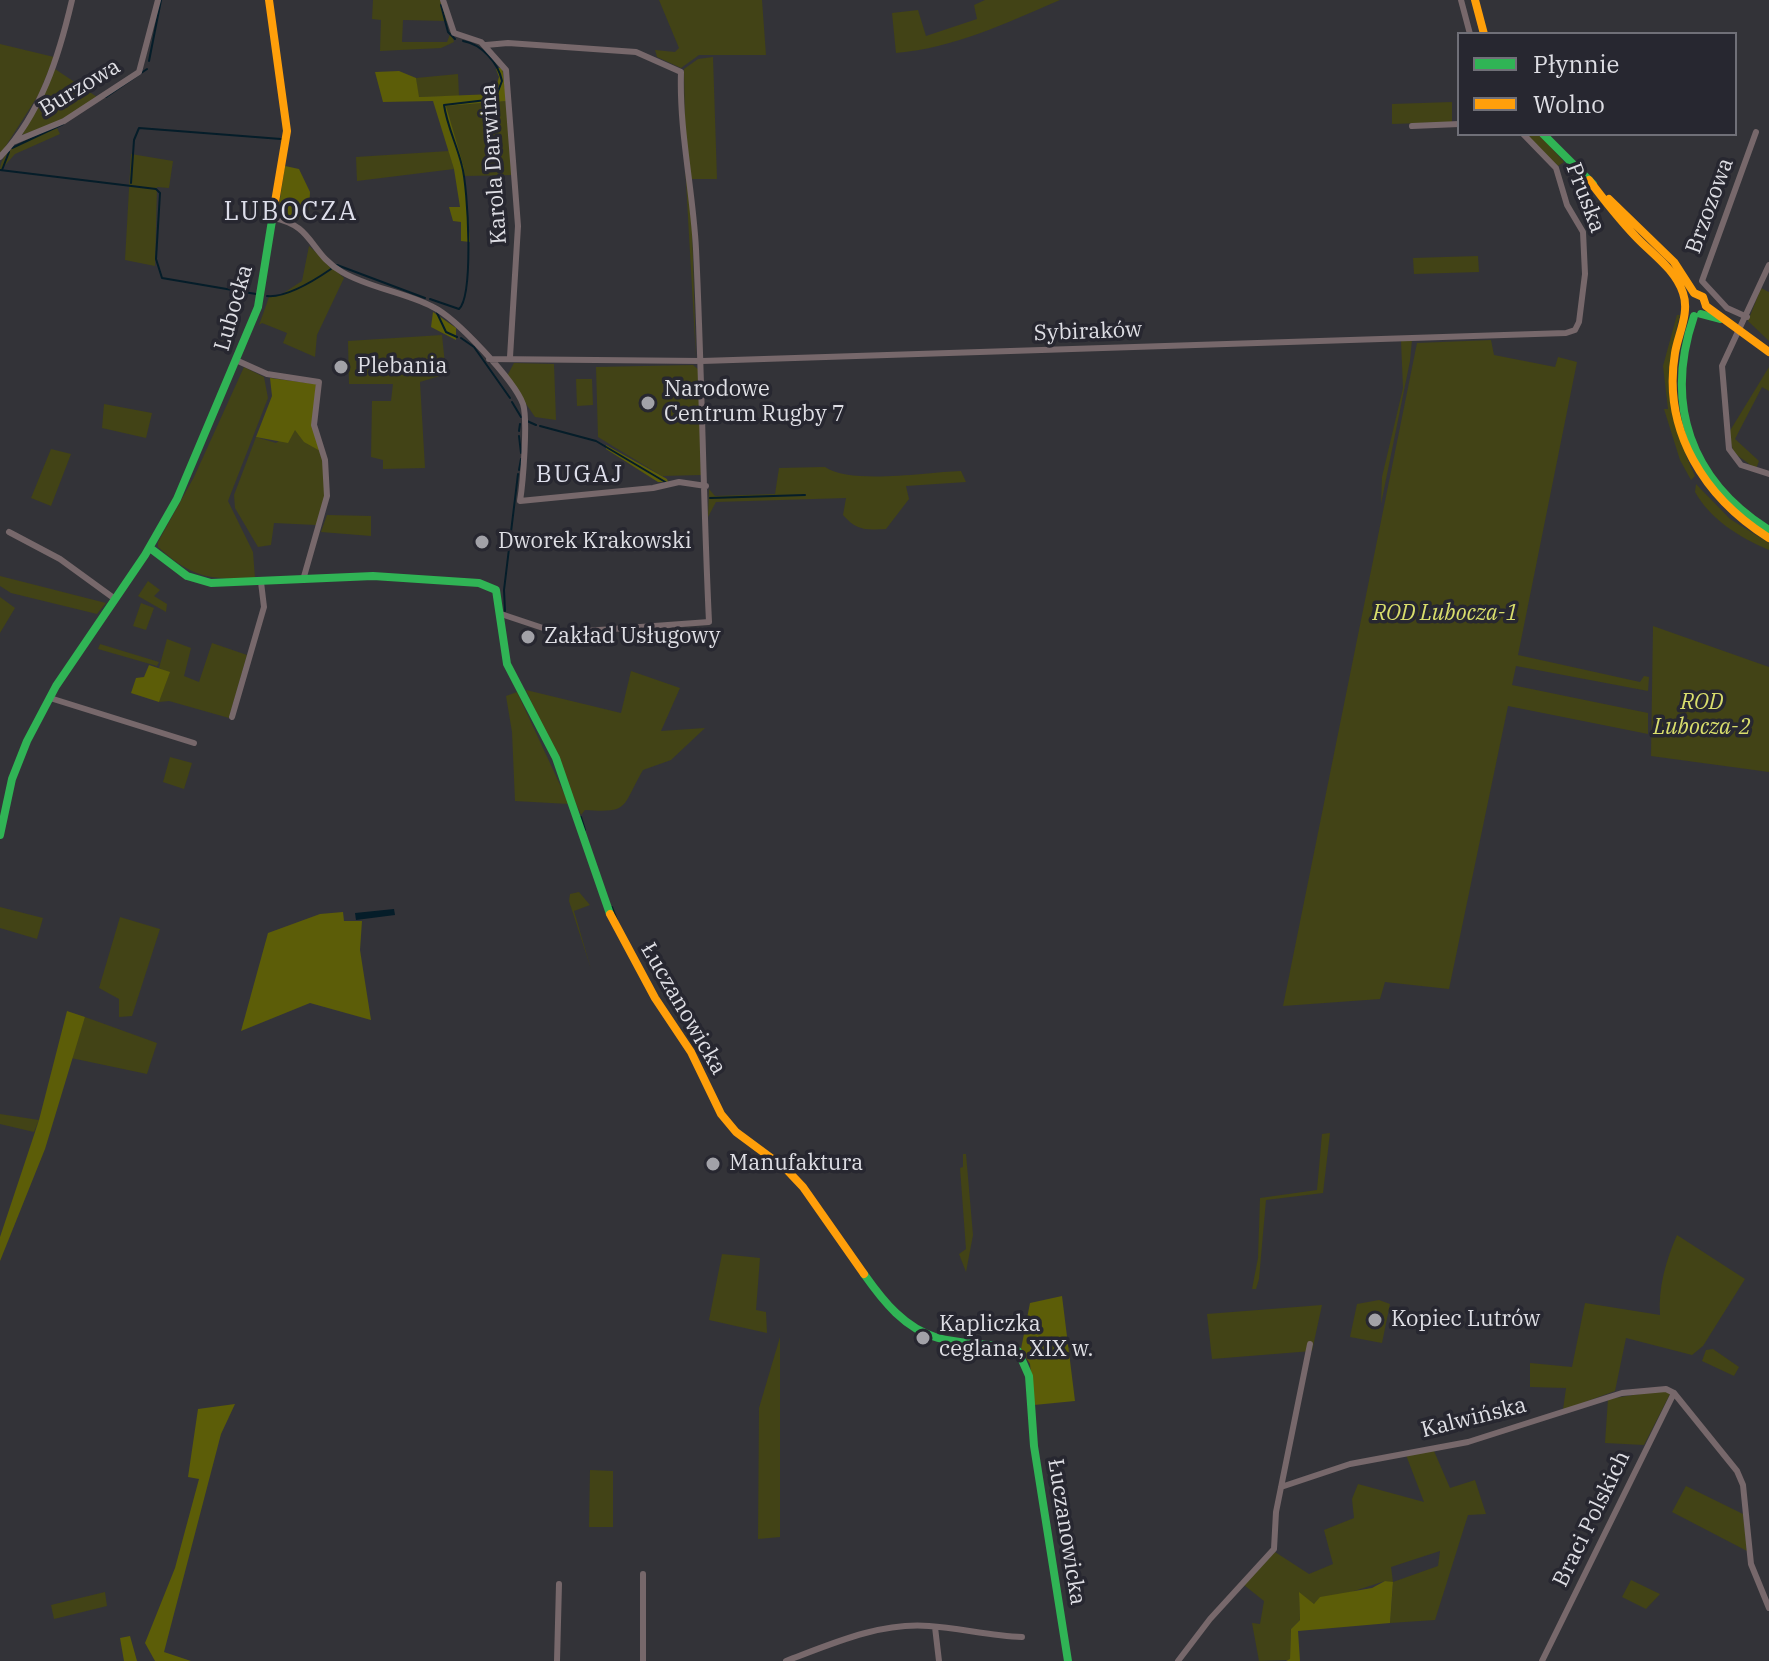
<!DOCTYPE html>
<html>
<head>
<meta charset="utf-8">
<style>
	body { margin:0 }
	#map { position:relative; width:1769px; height:1661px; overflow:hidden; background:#333338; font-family:"IBM Plex Serif",serif }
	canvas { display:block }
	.legend { position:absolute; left:1457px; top:32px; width:280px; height:104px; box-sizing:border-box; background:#272730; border:2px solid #707078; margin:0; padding:10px 14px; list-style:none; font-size:24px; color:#dedee4 }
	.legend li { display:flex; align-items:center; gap:16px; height:40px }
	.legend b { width:40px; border:2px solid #707078 }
</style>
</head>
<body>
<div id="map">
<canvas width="1769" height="1661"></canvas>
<ul class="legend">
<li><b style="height:10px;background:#30b455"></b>Płynnie</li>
<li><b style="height:10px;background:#ff9f0a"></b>Wolno</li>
</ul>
</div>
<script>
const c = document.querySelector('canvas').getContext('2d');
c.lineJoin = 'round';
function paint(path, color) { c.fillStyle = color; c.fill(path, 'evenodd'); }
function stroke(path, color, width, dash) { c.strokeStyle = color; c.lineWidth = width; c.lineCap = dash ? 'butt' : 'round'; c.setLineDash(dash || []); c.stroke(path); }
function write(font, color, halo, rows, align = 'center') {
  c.font = font + ' "IBM Plex Serif",serif'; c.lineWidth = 7; c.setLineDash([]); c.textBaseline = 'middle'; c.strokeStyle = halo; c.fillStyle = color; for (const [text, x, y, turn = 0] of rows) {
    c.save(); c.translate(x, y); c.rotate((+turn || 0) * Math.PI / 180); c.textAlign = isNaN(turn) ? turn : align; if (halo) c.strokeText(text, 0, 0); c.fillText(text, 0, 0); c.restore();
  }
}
paint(new Path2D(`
	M373,0H441L447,21L403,20L402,42H447L451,32L454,42L441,48L380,51L381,20L372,19Z
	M659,0H762L766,55H699L681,68L657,57L655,50L675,52L679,48Z
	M985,0H1060C1006,23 955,48 896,53L892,13L918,10L926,36L977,19L974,5Z
	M0,44L54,57L39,94L0,155Z
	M713,57L717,179H691L685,129L684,69L698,59Z
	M55,69L97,97L62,120L22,135Z
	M458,74L459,96L418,97L416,78Z
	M507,101L513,175L465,176L446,106Z
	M1452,102V122L1392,124V104Z
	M57,128L60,134L15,154L0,171C0,145 37,137 57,128Z
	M1525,134H1539L1564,162L1558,166Z
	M684,147L691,196L696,358Z
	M449,151L454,169L357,181L356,157Z
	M131,154L173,161L169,188L157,187L155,266L125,260Z
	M309,246L344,278L317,335L315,357L283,343L287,333L262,323L259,325L269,297L282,294L302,281Z
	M1478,256L1479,272L1414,274L1413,258Z
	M1761,288L1769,292V341L1748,321Z
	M1677,315H1680C1664,371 1670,423 1695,476L1691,480L1680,460L1664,409H1668L1663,366Z
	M442,335L446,374L420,382L425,468L383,469V460L371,457L372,401H391L393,384H349L348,341Z
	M1412,340L1410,361L1381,504L1382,477L1403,388L1401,341Z
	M1491,340L1494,355L1555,367L1558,357L1577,362L1518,655L1640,682L1644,676L1649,677L1648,691L1516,666L1512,685L1648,713V734L1508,706L1449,989L1385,982L1380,999L1283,1006L1417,343Z
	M514,363L554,364L556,420L535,417L507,376Z
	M693,365L699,370L701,475L662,476L598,437L596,367Z
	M244,367L264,377L268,398L228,501L253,552L255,578C210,580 192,578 158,547V542L194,477Z
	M1769,367V391L1762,387L1735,439L1759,461L1756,469L1734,453L1728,434Z
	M576,379H592L593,405L577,406Z
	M104,404L152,413L146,438L102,428Z
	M295,429L322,452L326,501L316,525L274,523L271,545L258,547L235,508L234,495L256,437L276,443Z
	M51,449L71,454L51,506L31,498Z
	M825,467C851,485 928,472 961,471L966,482L906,486L909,499L886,529C866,530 857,531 843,515L846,498L716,502L708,517L709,489L715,496L775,494L779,468Z
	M1696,484L1730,519L1769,543V550C1739,537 1711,520 1695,492Z
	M327,515L371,516V536L321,532Z
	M0,576L106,603L97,614L11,593L0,586Z
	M148,581L160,590L154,596L167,604L166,612L138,596Z
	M0,597L15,608L0,633Z
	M141,603L154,608L146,630L133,626Z
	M1653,626L1769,667V772L1651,756Z
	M167,639L191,648L184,676L199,682L212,643L247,655L229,718L169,701L159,702L169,673L159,668Z
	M100,644L159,662L157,666L98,649Z
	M631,671L680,688L661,731L705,728L671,760L643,770C621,808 630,813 585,810L581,815L526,690L621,713Z
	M517,692L569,804L515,801L512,732L506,696Z
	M170,757L192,763L184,789L163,782Z
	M579,892L590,905L574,911L591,969L569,901L570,894Z
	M0,907L43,918L37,939L0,928Z
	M120,917L160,929L132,1016L119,1017V999L99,988Z
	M85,1017L157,1043L147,1074L71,1058Z
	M0,1114L39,1120L34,1132L0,1124Z
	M1330,1133L1323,1193L1266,1200L1259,1279L1256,1289H1252L1258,1258L1260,1198L1317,1190L1322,1134Z
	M963,1154H966L973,1235L966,1272L959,1254L966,1249L960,1168L963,1167Z
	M1677,1235L1745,1279L1703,1346L1692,1355L1626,1338L1615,1391L1563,1410L1566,1388L1530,1387V1363L1572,1367L1585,1303L1660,1315C1658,1288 1666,1260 1677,1235Z
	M722,1254L760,1258L756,1310L766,1312L767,1333L709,1320Z
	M1379,1300L1390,1304L1382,1343L1350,1337L1357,1304Z
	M1322,1305L1312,1351L1212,1359L1207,1314Z
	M780,1337V1537L758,1539L759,1408Z
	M1713,1349L1739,1367L1734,1376L1702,1361L1706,1350Z
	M1665,1390L1670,1394L1644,1445L1605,1443L1608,1399Z
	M1434,1451L1450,1488L1475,1480L1486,1514L1468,1515L1435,1620L1390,1623L1393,1583L1385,1581L1314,1604L1299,1594L1300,1620L1291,1629L1290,1660L1259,1661L1252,1623L1260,1624L1264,1601L1244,1585L1275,1552L1309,1574L1333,1564L1324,1530L1354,1518L1352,1499L1358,1484L1424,1502L1406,1455ZM1440,1551L1438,1566L1393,1582L1391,1567Z
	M590,1470L613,1471V1527H589Z
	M1686,1486L1743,1514L1747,1551L1672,1512Z
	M1631,1580L1660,1594L1646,1609L1622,1597Z
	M105,1592L107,1606L54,1619L51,1605Z`), '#424316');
paint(new Path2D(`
	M502,67L507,101L446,106L464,168L470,242L461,241V222L453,221L449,207H460L454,169L433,101L383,102L375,72L399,71L416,78L419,97L494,94L499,77L496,69Z
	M285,166L299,169L310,192L309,210L297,220L278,212Z
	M433,312L456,328V340L431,327Z
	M270,378L316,384L314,420L322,452L304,442L295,430L288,443L256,437L272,396Z
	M606,445L667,479L668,482H658L606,449Z
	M149,665L170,672L159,702L131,693L136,678L144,677Z
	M343,912L344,921H362L360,950L371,1020L310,1003L241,1031L268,933L320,914Z
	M67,1011L85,1017L45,1149L0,1261V1237L39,1120Z
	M1062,1296L1075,1401L1034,1405L1030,1364L1021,1349L1030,1303Z
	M235,1404L221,1434L164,1652L191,1661H155L145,1643L175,1568L199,1479L188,1477L198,1409Z
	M1385,1581L1393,1582L1390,1623L1298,1631L1300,1661H1286L1290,1659L1291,1629L1300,1620L1299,1592L1314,1604L1320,1597L1372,1588Z
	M130,1636L137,1661H124L120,1638Z`), '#5c5d08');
paint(new Path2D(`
	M394,909L395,915L356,920L355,913Z`), '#051d29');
stroke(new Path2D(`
	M441,5L448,32L455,39
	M149,61L161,0
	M106,97L147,69
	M12,148L63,124
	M0,170L156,189L160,193L156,259L162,278L256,294
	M2,170L9,152
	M131,183L134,140L139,128L281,139
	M337,265L425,298
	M267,296C287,298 315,280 331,269
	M430,299L459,309C474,295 468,188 462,166C457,145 447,126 444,105L495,99L502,81C498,62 481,44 463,41
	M437,313L446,332L457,337
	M461,338L474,347L510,398
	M512,402L521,417
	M527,421L536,425
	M540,426L596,441L667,483
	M519,431L520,424
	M519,436L521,453
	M519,470L521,459
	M710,498L805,495
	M505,611L504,590L518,474
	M581,817L585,830
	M612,907L617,920`), '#051d29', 2);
stroke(new Path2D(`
	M443,0L454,33L481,42L506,70L518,226L510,357
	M1461,0L1470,34
	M486,45L508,43L636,52L681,72C679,131 693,190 696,249C702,373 703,497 709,622L558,633L501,614
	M1412,126L1459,124
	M13,142L64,121L139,72L158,0
	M0,157C41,114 59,56 72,0
	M273,218C314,225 309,253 342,272C369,288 404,292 433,307C456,318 514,380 523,404C528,419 523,483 520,501L653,488L679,482L706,486
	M1769,265L1722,366L1729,449L1741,465L1769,474
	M1747,317L1727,308L1702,281L1756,132
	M489,359L702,361L1566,333L1575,330L1579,322L1585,274L1583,232L1567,205L1556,168L1523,134
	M238,361L267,374L319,382L314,425L325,460L327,496L303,580
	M9,532L60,559L115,599
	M50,698L194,743
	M232,717L264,607L261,582
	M1674,1393L1737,1471L1743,1485L1751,1564L1769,1608
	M1281,1487L1350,1464L1468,1442L1622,1393L1666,1389L1674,1393
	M935,1627L939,1661
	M557,1661L559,1584
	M643,1661V1574
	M786,1661C831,1644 880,1622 929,1626C960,1628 990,1636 1022,1637
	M1178,1661L1210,1619L1274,1549L1276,1512L1310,1344
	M1542,1661L1674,1393`), '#77686b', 6);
stroke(new Path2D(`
	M1543,134L1593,184
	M1701,314L1720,319
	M1694,316C1664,404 1690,480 1769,530
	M150,548L187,576L211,583L373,576L479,583L496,590L507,664L556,758L610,914
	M0,835L12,779L27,741L56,686L145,555L177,499L258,307L275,202
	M864,1274C883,1301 905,1329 938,1338C965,1345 991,1342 1018,1351L1029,1376L1034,1446L1068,1661`), '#30b455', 8);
stroke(new Path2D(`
	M269,0L287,131L275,202
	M1475,0L1484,34
	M1589,180C1604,200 1619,219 1636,237C1652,254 1675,269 1683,293C1690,313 1678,334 1675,353C1662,431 1705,498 1769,538
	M1609,199L1674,262L1694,293L1703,297L1706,306
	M1706,306L1769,352
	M610,914L655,998L691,1052L721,1114L736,1132L786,1169L803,1187L864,1274`), '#ff9f0a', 8);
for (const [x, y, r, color] of [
	[341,367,8,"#a2a2a8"],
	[648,403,8,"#a2a2a8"],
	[482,542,8,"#a2a2a8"],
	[528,637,8,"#a2a2a8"],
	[713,1164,8,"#a2a2a8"],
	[1375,1320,8,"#a2a2a8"],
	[923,1338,8,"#a2a2a8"]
]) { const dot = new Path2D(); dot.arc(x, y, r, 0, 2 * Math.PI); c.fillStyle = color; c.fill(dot); stroke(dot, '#272730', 3); }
write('22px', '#dedee4', '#272730', [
	["Burzowa",80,88,-31],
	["Karola Darwina",494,164,-94],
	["Pruska",1585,198,69],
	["Brzozowa",1710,206,-70],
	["Lubocka",234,308,-74],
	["Sybiraków",1088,332,-2],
	["Łuczanowicka",683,1009,60],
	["Kalwińska",1474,1418,-14],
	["Braci Polskich",1592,1519,-64],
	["Łuczanowicka",1066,1532,81]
]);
write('22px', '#dedee4', '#272730', [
	["Plebania",357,367],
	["Narodowe",664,390],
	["Centrum Rugby 7",664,415],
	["Dworek Krakowski",498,542],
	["Zakład Usługowy",544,637],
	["Manufaktura",729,1164],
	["Kopiec Lutrów",1391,1320],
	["Kapliczka",939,1325],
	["ceglana, XIX w.",939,1350]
], 'left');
write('italic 22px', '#d9de6c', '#272730', [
	["ROD Lubocza-1",1445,614],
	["ROD",1702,703],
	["Lubocza-2",1702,728]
]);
c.letterSpacing = '2px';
write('24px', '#dddeea', '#272730', [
	["BUGAJ",580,475]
]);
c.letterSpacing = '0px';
c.letterSpacing = '2px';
write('26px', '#dddeea', '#272730', [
	["LUBOCZA",291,212]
]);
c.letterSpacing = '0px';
</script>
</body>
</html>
